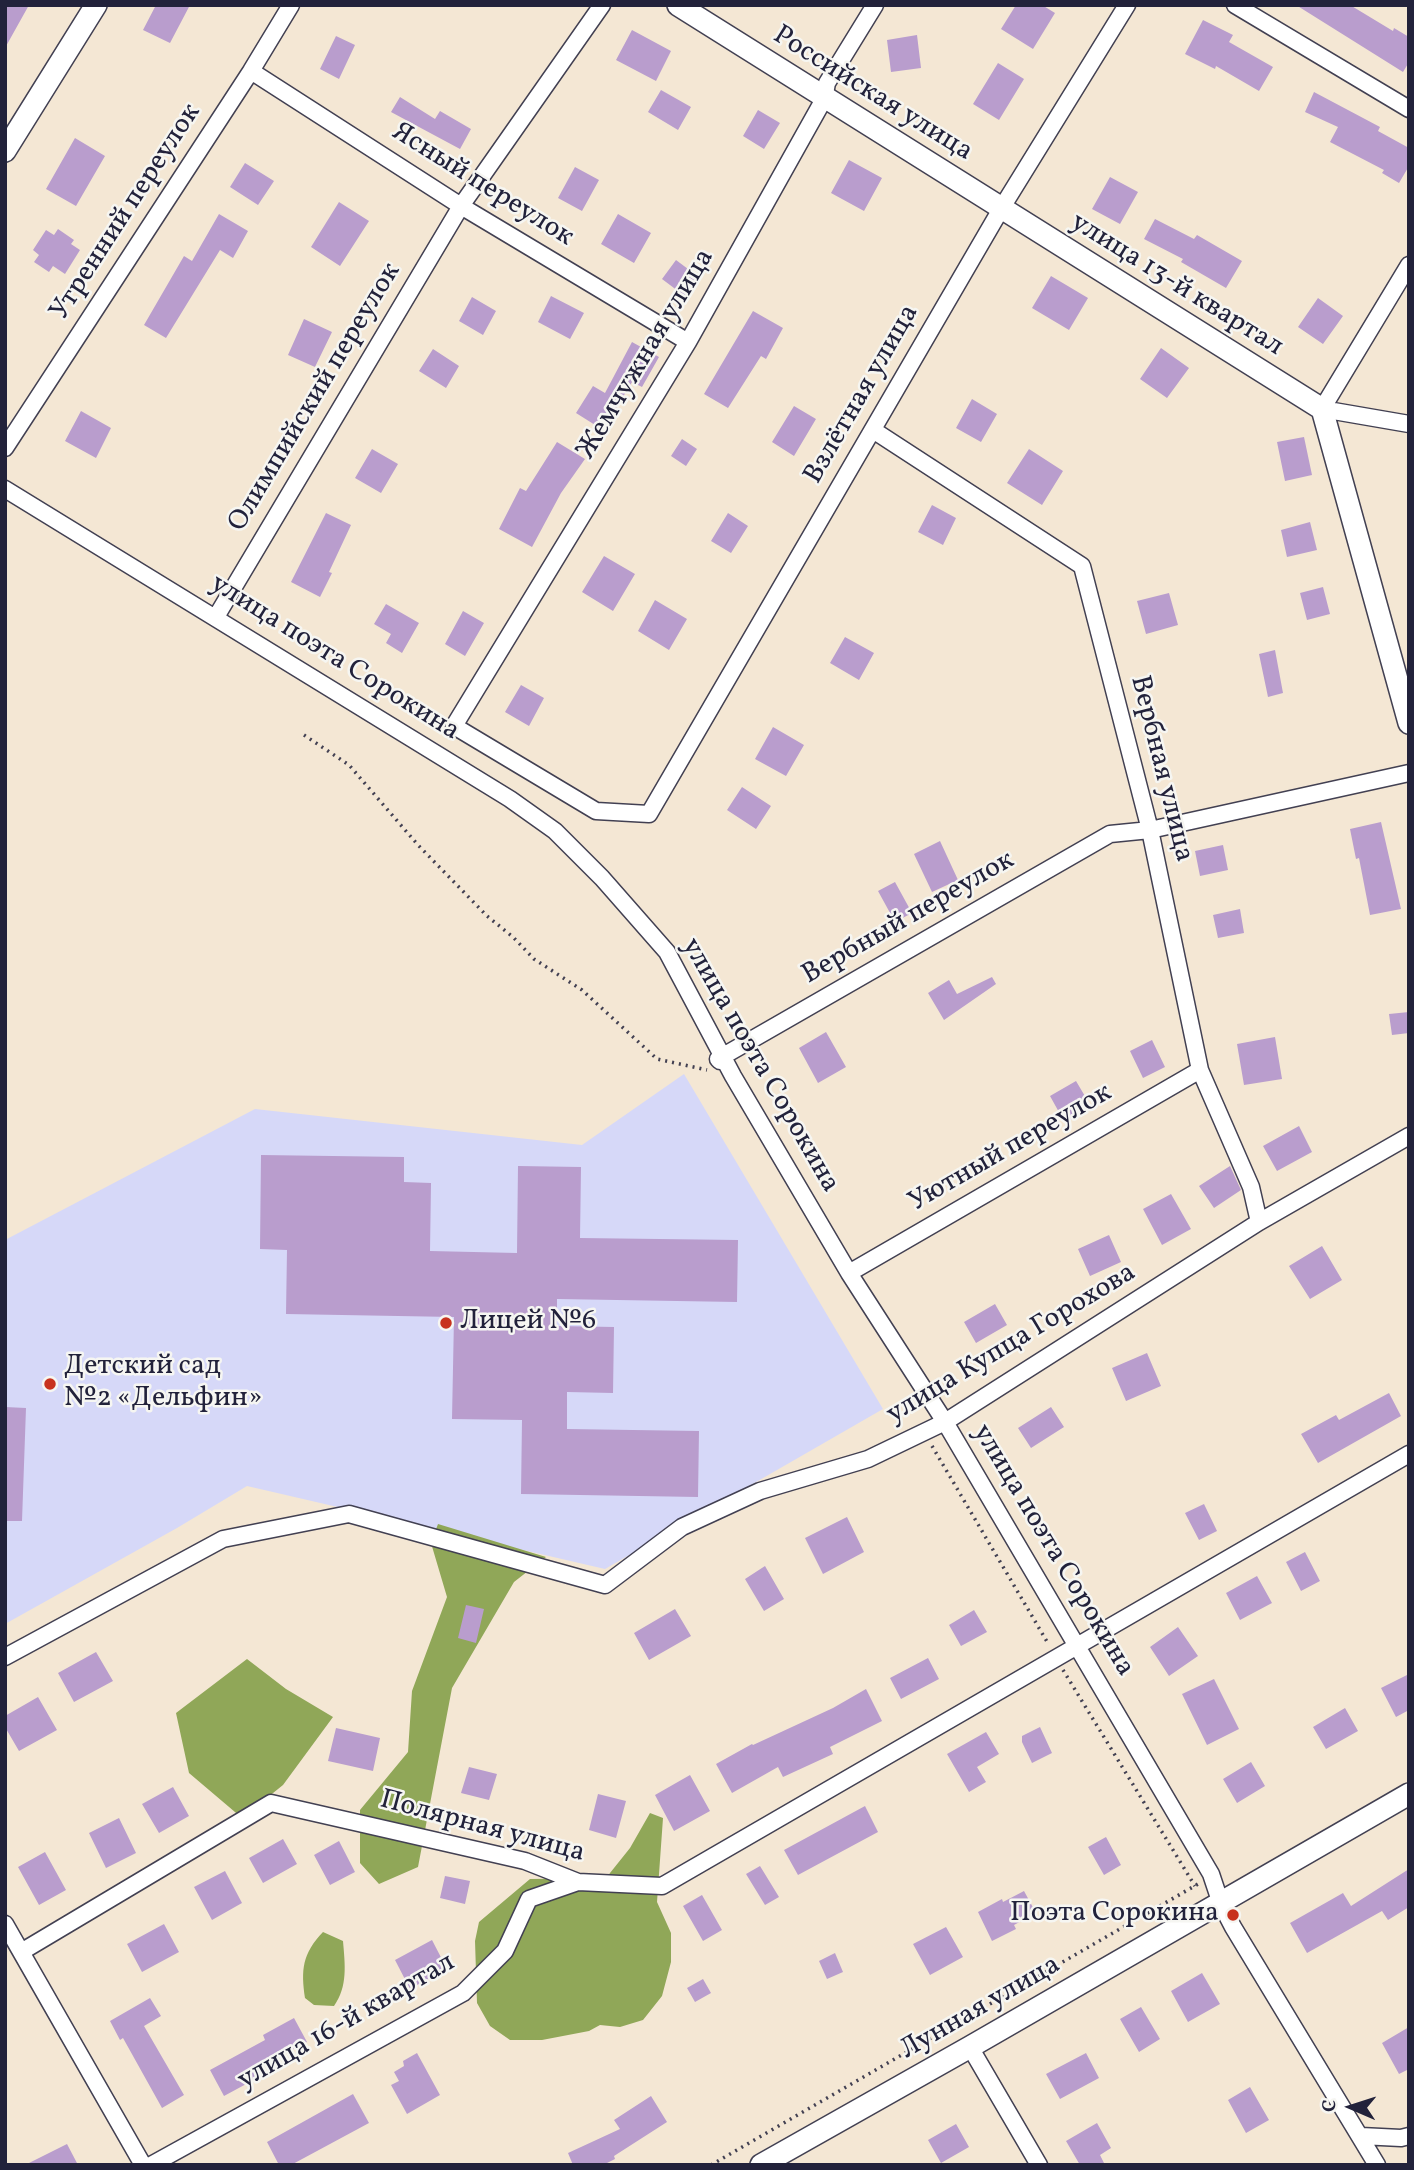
<!DOCTYPE html>
<html>
<head>
<meta charset="utf-8">
<style>
	body { margin:0 }
	#map { position:relative; width:1414px; height:2170px; overflow:hidden; background:#f4e7d4; font-family:Vollkorn,serif }
	canvas { display:block }
	.frame { position:absolute; inset:0; border:7px solid #22223b; pointer-events:none }
	.north { position:absolute; left:1316px; top:2072px; width:70px; height:70px; -webkit-text-stroke:5px #f6f6f2; paint-order:stroke; rotate:273deg; font-size:19px; font-weight:700; line-height:28px; text-align:center; color:#22223b }
	.north::after { content:''; display:block; margin:auto; width:24px; height:32px; background:#22223b; clip-path:polygon(50% 0,100% 100%,50% 72%,0 100%) }
</style>
</head>
<body>
<div id="map">
<canvas width="1414" height="2170"></canvas>
<div class="frame"></div>
<div class="north">С</div>
</div>
<script>
const c = document.querySelector('canvas').getContext('2d');
c.lineJoin = 'round';
function paint(path, color) { c.fillStyle = color; c.fill(path, 'evenodd'); }
function stroke(path, color, width, dash) { c.strokeStyle = color; c.lineWidth = width; c.lineCap = dash ? 'butt' : 'round'; c.setLineDash(dash || []); c.stroke(path); }
function write(font, color, halo, rows, align = 'center') {
  c.font = font + ' Vollkorn,serif'; c.lineWidth = 5; c.setLineDash([]); c.textBaseline = 'middle'; c.strokeStyle = halo; c.fillStyle = color; for (const [text, x, y, turn = 0] of rows) {
    c.save(); c.translate(x, y); c.rotate((+turn || 0) * Math.PI / 180); c.textAlign = isNaN(turn) ? turn : align; if (halo) c.strokeText(text, 0, 0); c.fillText(text, 0, 0); c.restore();
  }
}
paint(new Path2D(`
	M684,1074L883,1409L605,1569L247,1486L177,1528L5,1624V1240L255,1109L582,1145Z`), '#d6d8f8');
paint(new Path2D(`
	M438,1524L546,1557L514,1582L452,1688L418,1867L379,1884L360,1863V1810L408,1752L412,1691L447,1597L431,1543Z
	M247,1659L286,1689L333,1717L283,1785L242,1818L189,1773L176,1713Z
	M650,1813L663,1818L657,1902L671,1933V1962L662,1996L643,2020L620,2027L600,2025L589,2031L542,2040H510L490,2026L477,2003L475,1941L479,1922L530,1879L606,1878L630,1848Z
	M323,1932L343,1941C345,1965 348,1986 334,2006L314,2005L305,1998C301,1970 302,1954 323,1932Z`), '#90a758');
paint(new Path2D(`
	M5,5H29L5,48Z
	M156,5H190L170,43L143,30Z
	M1016,5H1042L1055,13L1033,49L1001,29Z
	M1296,5H1350L1393,31L1394,28L1409,37V62L1403,72Z
	M1203,20L1233,35L1229,42L1273,67L1259,91L1216,66L1215,69L1185,54Z
	M632,30L671,51L656,81L616,60Z
	M917,35L921,68L891,72L887,40Z
	M336,36L355,45L339,79L320,69Z
	M998,63L1024,79L999,120L973,104Z
	M661,90L691,107L678,130L648,112Z
	M1314,92L1380,127L1378,131L1409,148V166L1399,183L1382,173L1384,170L1330,142L1338,127L1305,112Z
	M400,97L435,119L440,111L471,129L460,149L391,112Z
	M758,110L780,123L764,149L743,136Z
	M75,138L105,156L76,206L46,189Z
	M849,160L882,178L864,211L831,193Z
	M245,163L274,181L258,205L230,187Z
	M575,167L599,180L582,211L558,198Z
	M1110,177L1138,192L1120,224L1092,209Z
	M339,202L369,221L340,266L311,247Z
	M219,214L248,231L233,258L220,250L166,338L144,325L184,256L192,261Z
	M618,214L651,233L634,263L601,244Z
	M1155,219L1194,239L1197,235L1242,261L1226,288L1181,262L1183,259L1144,239Z
	M58,229L74,240L71,244L80,250L65,274L53,266L49,272L34,262L39,255L33,250L46,230L54,235Z
	M676,260L700,278L686,297L662,279Z
	M1051,276L1088,298L1069,330L1032,308Z
	M551,296L584,313L570,339L538,322Z
	M472,297L496,311L483,335L459,321Z
	M1318,298L1343,316L1323,344L1298,327Z
	M753,311L783,328L766,359L761,356L728,408L704,394Z
	M304,319L332,332L315,367L288,355Z
	M632,342L659,357L642,387L632,382L603,430L576,413L593,386L605,393Z
	M1161,348L1189,368L1167,398L1140,379Z
	M433,349L459,366L446,388L419,371Z
	M972,399L997,414L981,442L956,428Z
	M794,406L816,419L794,456L772,442Z
	M81,411L111,428L96,458L65,441Z
	M1304,437L1312,475L1285,481L1277,442Z
	M682,439L697,449L686,466L671,456Z
	M557,442L585,459L561,493L532,547L499,529L520,488L526,491Z
	M372,449L398,464L381,493L355,478Z
	M1029,449L1063,471L1042,505L1007,483Z
	M932,505L956,518L943,545L918,532Z
	M326,513L351,525L329,572L332,573L320,597L291,582Z
	M728,513L748,526L731,553L711,541Z
	M1310,522L1317,550L1287,557L1281,530Z
	M604,556L635,574L613,611L582,592Z
	M1323,587L1330,614L1307,620L1300,593Z
	M1169,593L1178,625L1146,634L1137,601Z
	M655,600L687,619L669,650L638,631Z
	M386,604L419,623L402,653L386,643L391,634L374,624Z
	M463,611L484,623L465,656L445,644Z
	M845,637L874,653L859,680L830,663Z
	M1275,650L1283,693L1268,697L1259,654Z
	M521,685L544,698L529,726L505,712Z
	M773,727L804,745L786,776L755,759Z
	M742,787L771,806L756,829L727,810Z
	M1381,822L1401,909L1370,915L1359,858L1356,859L1350,829Z
	M940,841L958,880L932,892L914,854Z
	M1223,845L1228,870L1200,876L1195,851Z
	M895,882L912,913L895,922L878,891Z
	M1240,909L1244,933L1218,938L1213,915Z
	M992,977L996,984L944,1020L928,993L949,980L957,994Z
	M1409,1012V1033L1392,1035L1389,1014Z
	M826,1032L846,1067L818,1083L799,1048Z
	M1275,1037L1282,1079L1244,1085L1237,1044Z
	M1152,1040L1165,1067L1143,1078L1130,1051Z
	M1076,1081L1092,1108L1065,1123L1050,1096Z
	M1299,1126L1312,1152L1277,1171L1263,1146Z
	M261,1155L404,1157V1182L431,1183L430,1251L517,1253L518,1166L581,1167L580,1238L738,1240L737,1302L557,1299V1326L614,1327L613,1393L567,1392V1429L699,1431L698,1497L521,1494L522,1420L452,1419L454,1317L286,1314L287,1250L260,1249Z
	M1230,1166L1241,1190L1214,1208L1199,1186Z
	M1171,1194L1191,1229L1162,1245L1143,1209Z
	M1109,1235L1121,1262L1090,1276L1078,1249Z
	M1322,1246L1342,1280L1310,1299L1289,1266Z
	M995,1304L1007,1325L976,1343L964,1322Z
	M1147,1353L1161,1386L1126,1401L1112,1368Z
	M1389,1393L1401,1416L1318,1463L1301,1434L1336,1415L1339,1420Z
	M5,1407L26,1408L22,1521H5Z
	M1051,1407L1064,1427L1031,1448L1018,1428Z
	M1204,1504L1217,1531L1199,1540L1185,1513Z
	M847,1517L864,1552L823,1574L805,1538Z
	M1305,1552L1320,1581L1301,1591L1286,1562Z
	M765,1566L784,1599L764,1611L745,1579Z
	M1257,1576L1272,1603L1240,1620L1226,1593Z
	M466,1605L484,1609L476,1643L458,1638Z
	M675,1609L691,1636L649,1660L634,1633Z
	M974,1610L987,1632L961,1646L949,1625Z
	M1178,1627L1198,1656L1169,1676L1150,1647Z
	M96,1652L113,1681L74,1702L58,1673Z
	M928,1658L939,1679L901,1699L890,1678Z
	M1409,1674V1710L1396,1717L1381,1688Z
	M1214,1679L1239,1729L1207,1745L1182,1694Z
	M866,1689L882,1721L830,1747L833,1754L783,1777L778,1767L732,1793L716,1764L752,1744L753,1745L833,1708Z
	M38,1697L57,1730L19,1751L5,1727V1716Z
	M1345,1708L1358,1731L1326,1749L1313,1727Z
	M1040,1727L1052,1753L1032,1763L1022,1742V1736Z
	M336,1728L380,1738L373,1771L328,1761Z
	M986,1732L999,1754L977,1767L986,1782L969,1792L947,1754Z
	M1251,1762L1265,1786L1237,1803L1223,1779Z
	M469,1767L497,1774L489,1800L461,1793Z
	M690,1775L710,1811L674,1831L655,1795Z
	M173,1787L189,1816L159,1833L142,1804Z
	M598,1794L626,1801L616,1838L589,1830Z
	M865,1806L878,1832L798,1875L784,1850Z
	M119,1818L136,1853L106,1868L89,1833Z
	M1106,1837L1121,1865L1104,1875L1088,1847Z
	M283,1839L297,1864L263,1883L249,1858Z
	M339,1841L355,1872L330,1885L314,1855Z
	M45,1852L66,1890L39,1905L18,1867Z
	M760,1866L779,1897L765,1905L746,1874Z
	M1409,1869V1907L1388,1920L1382,1911L1307,1953L1290,1923L1343,1893L1351,1906Z
	M225,1871L242,1903L212,1920L194,1887Z
	M445,1876L470,1881L465,1904L440,1898Z
	M1024,1891L1036,1913L1014,1925L1016,1929L992,1941L978,1912L1002,1899L1003,1902Z
	M702,1895L722,1930L703,1941L683,1906Z
	M164,1924L179,1952L142,1972L127,1944Z
	M946,1927L963,1957L930,1975L913,1944Z
	M432,1940L447,1969L410,1989L395,1960Z
	M835,1953L843,1972L827,1979L819,1961Z
	M1202,1973L1220,2004L1188,2022L1171,1991Z
	M703,1979L711,1993L695,2002L687,1988Z
	M150,1998L161,2016L144,2026L184,2095L162,2108L123,2038L120,2040L110,2021Z
	M1141,2007L1160,2039L1139,2052L1120,2019Z
	M294,2018L307,2042L257,2068L261,2076L224,2096L210,2070L265,2040L263,2035Z
	M1409,2027V2069L1399,2074L1382,2043Z
	M417,2053L440,2095L407,2114L391,2085L399,2081L394,2072L404,2066L403,2061Z
	M1086,2053L1099,2078L1060,2099L1046,2074Z
	M1250,2087L1269,2120L1246,2133L1228,2100Z
	M353,2094L369,2123L291,2165H279L267,2142Z
	M651,2096L667,2122L614,2156L615,2159L603,2165H573L568,2153L620,2129L614,2120Z
	M1097,2123L1111,2148L1100,2155L1105,2165H1080L1066,2141Z
	M956,2124L969,2147L941,2163L928,2140Z
	M67,2144L78,2165H25Z`), '#b99dcd');
const minor = new Path2D(`
	M875,5L827,83L824,99L688,342L454,726L596,811L649,814L1001,209L1127,5
	M1235,5L1409,109
	M251,71L461,206L688,342
	M1409,265L1322,409L1409,424
	M873,430L1082,566L1150,830L1200,1070L1251,1187L1259,1222
	M5,448L251,71L291,5
	M5,489L510,799L555,831L602,878L667,952L733,1076L849,1273L945,1422L1211,1874L1221,1904L1233,1927L1377,2165
	M216,617L461,206L602,5
	M720,1061L718,1059L1110,834L1150,830L1409,773
	M849,1273L1200,1070
	M5,1657L223,1539L349,1514L605,1585L682,1527L760,1491L868,1459L945,1422L1259,1222L1409,1136
	M5,1924L143,2165
	M21,1952L271,1803L525,1861L578,1882L662,1886L1409,1454
	M970,2047L1039,2165
	M1361,2136L1401,2138L1409,2136
	M151,2165L463,1993L505,1951L529,1899L578,1882`);
const tertiary = new Path2D(`
	M678,5L1322,409L1409,723
	M5,151L96,5
	M761,2165L970,2047L1409,1794`);
stroke(minor, '#424052', 19);
stroke(tertiary, '#424052', 24);
stroke(new Path2D(`
	M304,735L349,765L418,845L487,916L513,937L534,959L582,990L657,1059L707,1070
	M932,1446L1049,1645
	M1063,1670L1195,1886
	M711,2165L1198,1884`), '#424052', 3.5, [2, 5]);
stroke(minor, '#fff', 16);
stroke(tertiary, '#fff', 21);
for (const [x, y, r, color] of [
	[446,1323,7,"#c8321e"],
	[50,1384,7,"#c8321e"],
	[1233,1915,7,"#c8321e"]
]) { const dot = new Path2D(); dot.arc(x, y, r, 0, 2 * Math.PI); c.fillStyle = color; c.fill(dot); stroke(dot, '#f6f6f2', 2.5); }
write('28px', '#22223b', '#f6f6f2', [
	["Российская улица",872,95,32],
	["Ясный переулок",482,186,32],
	["Утренний переулок",127,213,-57],
	["улица 13-й квартал",1176,286,32],
	["Жемчужная улица",647,355,-59],
	["Взлётная улица",863,395,-60],
	["Олимпийский переулок",316,398,-59],
	["улица поэта Сорокина",334,659,32],
	["Вербная улица",1160,769,76],
	["Вербный переулок",909,919,-30],
	["улица поэта Сорокина",759,1066,60],
	["Уютный переулок",1011,1149,-30],
	["улица Купца Горохова",1012,1345,-31],
	["улица поэта Сорокина",1052,1551,59],
	["Полярная улица",482,1828,15],
	["Лунная улица",981,2009,-30],
	["улица 16-й квартал",347,2023,-30]
]);
write('28px', '#22223b', '#f6f6f2', [
	["Лицей №6",460,1323],
	["Детский сад",64,1368],
	["№2 «Дельфин»",64,1400],
	["Поэта Сорокина",1219,1915,"right"]
], 'left');
</script>
</body>
</html>
